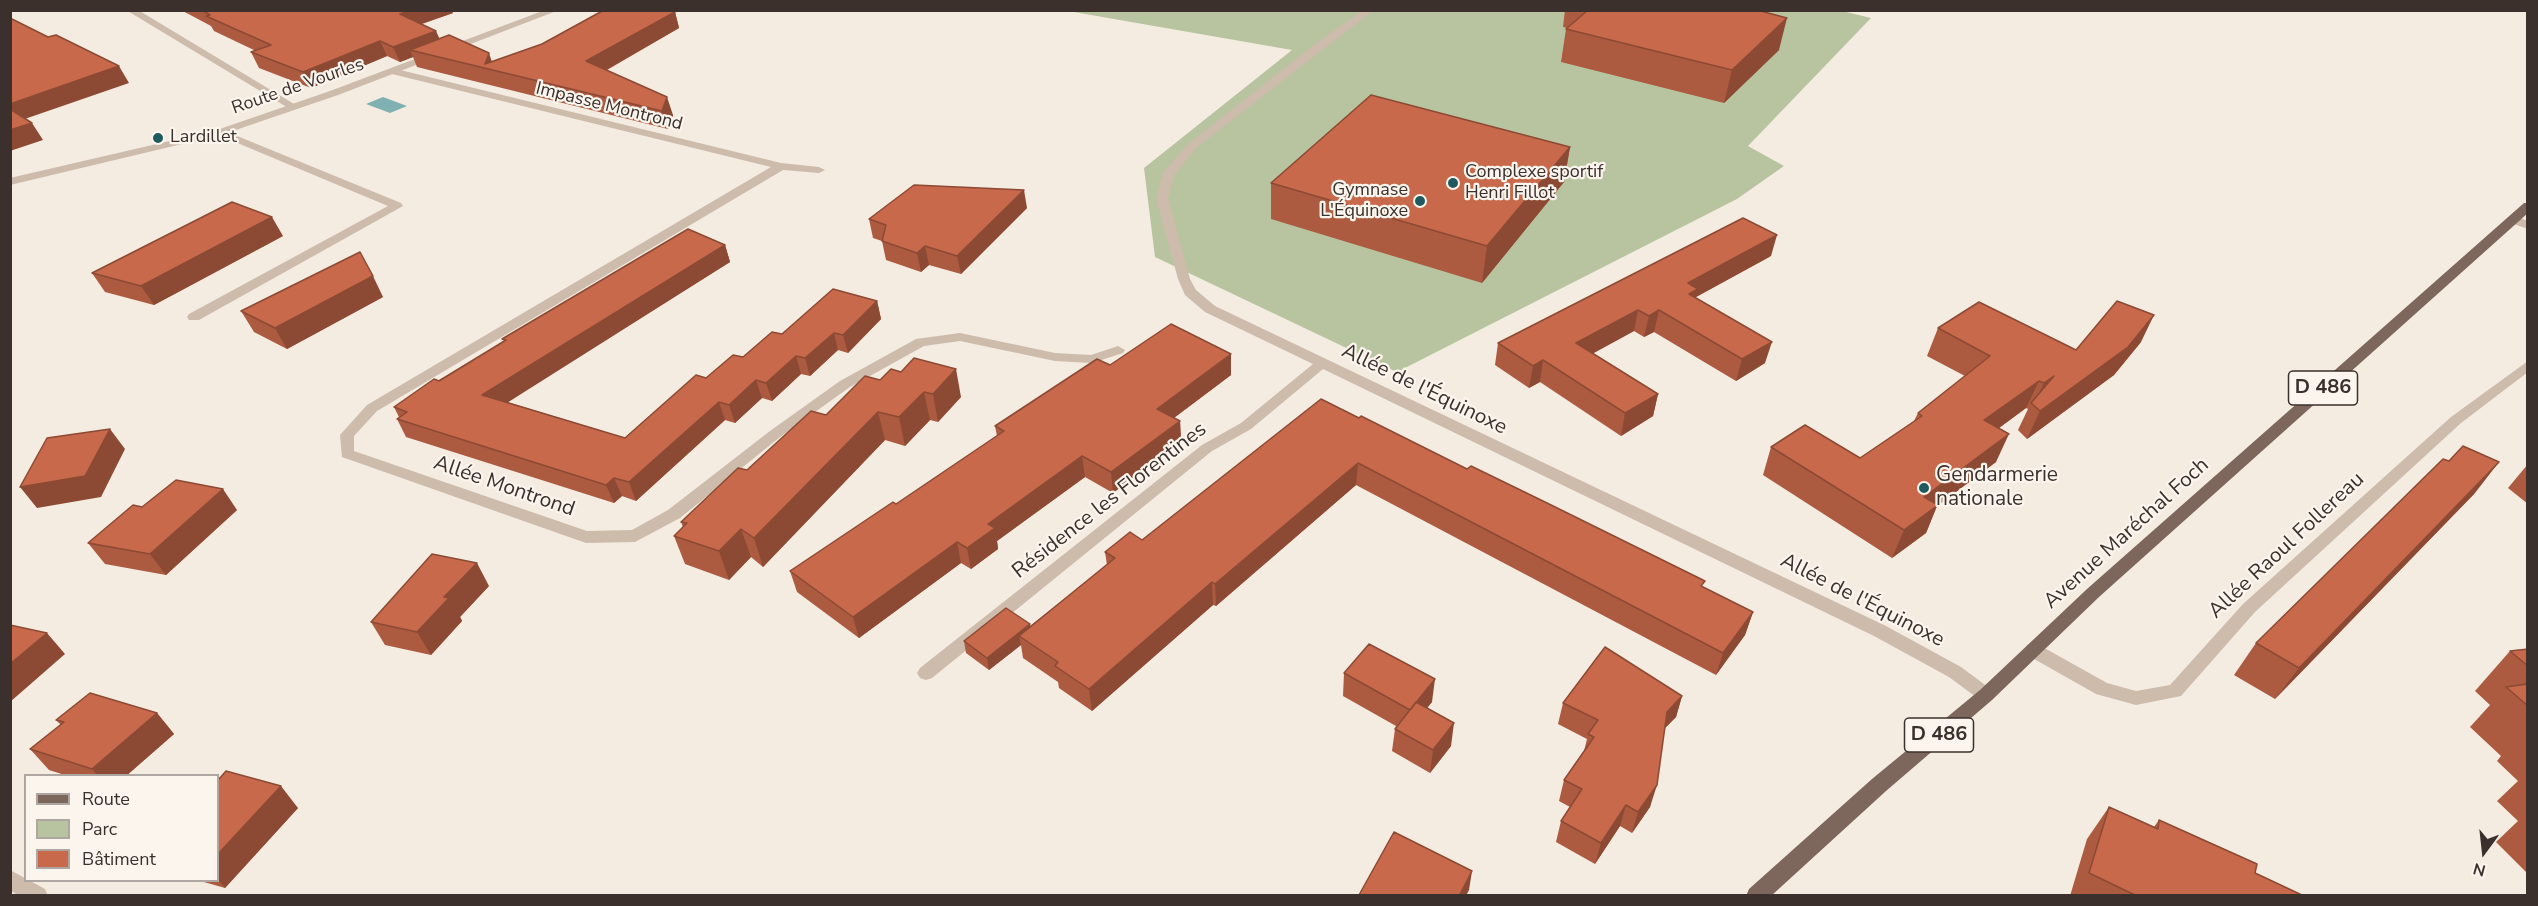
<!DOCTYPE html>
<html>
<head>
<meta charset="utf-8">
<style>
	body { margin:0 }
	#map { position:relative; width:2538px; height:906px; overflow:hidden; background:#f4ebe1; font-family:"Nunito Sans",sans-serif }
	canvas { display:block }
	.frame { position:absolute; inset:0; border:12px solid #3b302b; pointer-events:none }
	.legend { position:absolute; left:24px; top:774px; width:195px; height:108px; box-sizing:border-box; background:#fbf5ee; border:2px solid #aea6a0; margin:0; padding:8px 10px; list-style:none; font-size:18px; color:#3b302b }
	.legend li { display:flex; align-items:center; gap:12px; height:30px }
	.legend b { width:30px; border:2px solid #aea6a0 }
	.north { position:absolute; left:2454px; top:822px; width:60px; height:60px; -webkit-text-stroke:4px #fbf5ee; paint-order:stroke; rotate:195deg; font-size:16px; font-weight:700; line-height:24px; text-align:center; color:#3b302b }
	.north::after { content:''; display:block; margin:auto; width:21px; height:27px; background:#3b302b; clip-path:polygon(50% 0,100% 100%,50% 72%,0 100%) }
</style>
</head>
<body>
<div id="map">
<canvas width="2538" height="906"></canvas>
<div class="frame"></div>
<ul class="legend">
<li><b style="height:8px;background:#7d675c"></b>Route</li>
<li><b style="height:16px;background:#b8c4a0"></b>Parc</li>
<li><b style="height:16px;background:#c8694b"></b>Bâtiment</li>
</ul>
<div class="north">N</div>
</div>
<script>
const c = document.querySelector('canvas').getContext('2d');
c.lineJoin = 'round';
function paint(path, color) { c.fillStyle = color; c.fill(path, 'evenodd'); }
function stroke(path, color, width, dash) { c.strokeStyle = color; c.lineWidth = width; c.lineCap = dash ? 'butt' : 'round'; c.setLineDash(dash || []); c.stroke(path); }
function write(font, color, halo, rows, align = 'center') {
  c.font = font + ' "Nunito Sans",sans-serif'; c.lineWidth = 4.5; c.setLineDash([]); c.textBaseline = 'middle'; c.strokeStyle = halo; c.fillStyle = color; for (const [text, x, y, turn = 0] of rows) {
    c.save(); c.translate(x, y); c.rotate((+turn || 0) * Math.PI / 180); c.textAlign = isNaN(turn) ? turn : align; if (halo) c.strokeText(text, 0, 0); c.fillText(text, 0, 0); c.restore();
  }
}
paint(new Path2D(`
	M1838,10L1871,18L1748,146L1784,166L1737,199L1397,372L1155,257L1144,168L1292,50L1068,11Z`), '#b8c4a0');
paint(new Path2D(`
	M383,97L407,106L390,113L366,104Z`), '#7fb0b2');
paint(new Path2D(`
	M126,10H138L299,107L290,109Z
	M1363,10H1374L1196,148L1175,174L1168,198L1190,279L1196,290L1215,306L1886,626L1961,667L1992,690L1995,695L1992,700L1986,702L1980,700L1949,677L1874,636L1323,369L1251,429L1212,451L932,678L926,680L920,678L917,673L920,668L1202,445L1241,423L1313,364L1205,312L1185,295L1178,279L1156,198L1163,173L1188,144L1314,45Z
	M392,68L781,163L819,167L825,170L819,173L783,170L377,411L354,436V451L587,531L632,530L668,510L770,431L840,381L916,339L960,333L1055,353L1091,355L1118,346L1125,350L1123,353L1092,363L1055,361L960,341L924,346L850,387L780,437L680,518L635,542L586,543L342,457L340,435L367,405L771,167L388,73L387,71Z
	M220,129L401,203L403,206L199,320H189L187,317L189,314L388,206L216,134L214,132Z
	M2512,215L2528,221V229L2508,222L2506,219Z
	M2528,361V372L2461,423L2255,612L2181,696L2136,705L2096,694L2027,655L2024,650L2027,645L2033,643L2039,645L2107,683L2136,691L2170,685L2243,604L2451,417Z
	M10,870L45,889L48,896H19L10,890Z`), '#cdbbac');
paint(new Path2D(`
	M545,10H559L338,95L224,134L10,185V178L217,130L330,91Z`), '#cdbbac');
paint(new Path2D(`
	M2524,203H2528V213L2099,597L1992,700L1886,791L1771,896H1746L1749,889L1872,779L1980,690L2087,589Z`), '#7d675c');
paint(new Path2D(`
	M181,10H452L453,13L422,24L440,39L492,62L675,12L679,28L607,70L673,115L668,129L417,67L413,57L400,62L387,56L311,88L259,68L251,52L256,51L214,31L211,26Z
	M1565,10H1757L1779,50L1724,103L1561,62L1566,29L1567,28L1563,27Z
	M1570,147L1564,182L1482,283L1271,219V183Z
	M1027,208L961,274L929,265L921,272L886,260L882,241L873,238L869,219Z
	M283,236L154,305L105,292L92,273Z
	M725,245L730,262L507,402L625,438L706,378L782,334L877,301L881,319L848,353L838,350L810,376L801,374L772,401L762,398L735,423L725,420L636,501L622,496L614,503L406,437L397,419L399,417L394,407L504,341L502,339Z
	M1771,256L1696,297V299L1765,363L1736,381L1654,332L1644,337L1634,331L1593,353L1658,394L1653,416L1621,436L1540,382L1529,388L1495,365L1498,343Z
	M383,297L287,349L254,332L241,311Z
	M1938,328L2076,350L2141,342L2114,375L2027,439L2018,430L2028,409L2026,408L1999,428L1996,462L1937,506L1926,533L1892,558L1763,475L1771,447L1860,458L1914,421L1918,413L1965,376L1927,356Z
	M1110,365L1231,375L1174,418L1180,421L1181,441L1113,493L1085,477L997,541L998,549L971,569L961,563L859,638L797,592L790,571L896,504L997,436L995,426Z
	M880,380L961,397L938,422L930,420L905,446L885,440L763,567L751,557L729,580L685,564L674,536L683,527L681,522L747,470L826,415Z
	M1321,399L1753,612L1745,635L1716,675L1356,485L1216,606L1213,605L1092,711L1059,688L1058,682L1023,658L1021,645L989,670L966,653L964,641L1030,624V626L1107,565L1105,552L1142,540Z
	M2528,464V504L2508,488Z
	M2475,493L2275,699L2234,675L2256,643Z
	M142,507L237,510L166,575L105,564L88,543Z
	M489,586L460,617L462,621L431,655L385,645L371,622Z
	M2528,649V874L2496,842L2518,821L2497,801L2518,781L2497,761L2501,756L2470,727L2490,705L2475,691L2510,651Z
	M1344,673L1432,702L1427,708L1451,746L1430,773L1392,751L1395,729L1396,726L1343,696Z
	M1682,696L1676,717L1664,729L1650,807L1632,833L1620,826L1595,864L1556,842L1561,821L1570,807L1559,801L1564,780L1584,751L1587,739L1558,724L1563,703Z
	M157,713L174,734L126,776H68L49,770L30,749L61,725L56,720Z
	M218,780L298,808L225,888L197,880H218Z
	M2109,807L2154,827L2159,820L2255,873L2304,896H2070L2087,839Z`), '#ac5a40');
paint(new Path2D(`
	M411,10H452L453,13L406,29L400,14Z
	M675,12L679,28L592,78L586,61Z
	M1787,18L1779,50L1724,103L1732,70Z
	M436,31L443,46L410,50L413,57L400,62L393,47Z
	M380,41L387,56L311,88L303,72Z
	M489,53L495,71L485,64Z
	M119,66L129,83L16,122L10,115V104Z
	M667,97L673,115L668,129L662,111Z
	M32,123L43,140L10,151V130Z
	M1570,147L1564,182L1482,283L1487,246Z
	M1024,190L1027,208L961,274L957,256Z
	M272,217L283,236L154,305L141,286Z
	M1777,235L1771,256L1696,297L1693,311L1683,316L1688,283Z
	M725,245L730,262L491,413L482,395Z
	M925,246L929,265L921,272L917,253Z
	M373,276L383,297L287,349L275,328Z
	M877,301L881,319L848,353L843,335Z
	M1638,310L1634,331L1572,365L1576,343Z
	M1659,310L1654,332L1644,337L1649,316Z
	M2154,315L2141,342L2114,375L2027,439L2040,411Z
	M834,333L838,350L810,376L805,358Z
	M1772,342L1765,363L1736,381L1742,359Z
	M1231,354V375L1159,429L1157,409Z
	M796,356L801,374L772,401L766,383Z
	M1543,360L1540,382L1529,388L1533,366Z
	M956,369L961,397L938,422L933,394Z
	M2054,376L2033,405L2044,383Z
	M756,380L762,398L735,423L729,405Z
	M2039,381L2026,408L1972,448L1984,420Z
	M924,392L930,420L905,446L899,417Z
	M1658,394L1653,416L1621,436L1625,413Z
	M719,402L725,420L636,501L629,482Z
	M878,412L885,440L763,567L754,538Z
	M1180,421L1181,441L1113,493L1111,472Z
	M110,429L125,449L101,497L37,508L20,487Z
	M2009,434L1996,462L1937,506L1926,533L1892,558L1904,530L1924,497Z
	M1082,456L1085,477L997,541L998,549L971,569L967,548L988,524Z
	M2499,462L2475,493L2275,699L2299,668Z
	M1358,463L1356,485L1216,606L1215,584Z
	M614,478L622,496L614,503L606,485Z
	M223,489L237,510L166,575L150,554Z
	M741,529L751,557L729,580L719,551Z
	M957,542L961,563L859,638L853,617Z
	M477,563L489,586L460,617L462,621L431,655L417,632L444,597Z
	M1212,582L1213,605L1092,711L1089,689Z
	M1753,612L1745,635L1716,675L1723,653Z
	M1030,624L1032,636H1019L1021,645L989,670L987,658Z
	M47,633L65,654L10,702V664Z
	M1435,679L1432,702L1407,732L1410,710Z
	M1682,696L1676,717L1660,733L1667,712Z
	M157,713L174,734L126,776H98L92,769Z
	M1454,723L1451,746L1430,773L1433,750Z
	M1657,785L1650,807L1632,833L1638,812Z
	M281,786L298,808L225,888L218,880V854Z
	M1626,805L1620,826L1595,864L1601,843Z
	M1472,871L1469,890L1466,896H1459Z`), '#8c4a34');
const building = new Path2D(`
	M202,10H411L400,14L436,31L393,47L380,41L303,72L251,52L271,45L206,16L210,15Z
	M604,10H669L675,12L586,61L667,97L662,111L410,50L449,35L489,53L485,64L542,44Z
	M1588,10H1757L1787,18L1732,70L1566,29Z
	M10,18L48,37L56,35L119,66L10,104Z
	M1371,95L1570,147L1487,246L1271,183Z
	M10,109L32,123L10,130Z
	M914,185L1024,190L957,256L925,246L917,253L882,241L886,225L869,219Z
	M232,202L272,217L141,286L92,273Z
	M1743,218L1777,235L1688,283L1698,289L1689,294L1772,342L1742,359L1659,310L1649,316L1638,310L1576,343L1658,394L1625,413L1543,360L1533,366L1498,343Z
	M688,229L725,245L482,395L625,438L696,375L706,378L733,355L743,357L772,332L782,334L833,289L877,301L843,335L834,333L805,358L796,356L766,383L756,380L729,405L719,402L629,482L614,478L606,485L397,419L407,412L394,407L434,379L439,381L506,340L502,339Z
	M360,252L373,276L275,328L241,311Z
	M2117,301L2154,315L2128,347L2040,411L2031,403L2054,376L2044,383L2039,381L1984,420L2009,434L1924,497L1938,505L1904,530L1771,447L1805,425L1860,458L1922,416L1918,413L1990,356L1938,328L1979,302L2076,350Z
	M1171,324L1231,354L1157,409L1180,421L1111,472L1082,456L988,524L995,528L967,548L957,542L853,617L790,571L893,502L896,504L1004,431L995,426L1097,359L1110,365Z
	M914,358L956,369L933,394L924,392L899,417L878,412L754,538L741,529L719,551L674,536L687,523L681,522L738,468L747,470L811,411L826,415L865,376L880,380L891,369L901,372Z
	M1321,399L1359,418L1361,416L1467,469L1471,466L1545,502L1705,581L1701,586L1753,612L1723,653L1358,463L1215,584L1212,582L1089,689L1055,666L1058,662L1019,636L1115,558L1105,552L1130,532L1142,540Z
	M110,429L85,476L20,487L47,438Z
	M2463,446L2499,462L2299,668L2256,643L2443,459L2449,461Z
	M176,480L223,489L150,554L88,543L133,505L142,507Z
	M432,554L477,563L444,597L449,598L417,632L371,622Z
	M1006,608L1030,624L987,658L964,641Z
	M10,625L47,633L10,664Z
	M1369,644L1435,679L1410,710L1344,673Z
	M1605,647L1682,696L1667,712L1657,785L1638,812L1626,805L1601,843L1561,821L1582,789L1564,780L1594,737L1588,734L1598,720L1563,703Z
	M2528,649V666L2510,651Z
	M2528,684V706L2506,687Z
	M90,693L157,713L92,769L30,749L64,722L56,720Z
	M1416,702L1454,723L1433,750L1395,729Z
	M226,771L281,786L218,854V780Z
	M2109,807L2158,829L2159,820L2257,864L2255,873L2304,896H2137L2089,873Z
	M1394,832L1472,871L1459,896L1359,895Z`);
paint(building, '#c8694b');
stroke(building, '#8c4a34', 1.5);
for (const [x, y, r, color] of [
	[158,138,6,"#1f5a5e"],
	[1453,183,6,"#1f5a5e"],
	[1420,201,6,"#1f5a5e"],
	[1924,488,6,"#1f5a5e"]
]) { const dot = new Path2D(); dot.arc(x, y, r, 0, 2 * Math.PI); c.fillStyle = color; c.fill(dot); stroke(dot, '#fbf5ee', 2); }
write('18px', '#3b302b', '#fbf5ee', [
	["Route de Vourles",298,87,-19],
	["Impasse Montrond",609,107,14]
]);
write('18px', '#3b302b', '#fbf5ee', [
	["Lardillet",170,138],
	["Complexe sportif",1465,173],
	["Henri Fillot",1465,194],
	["Gymnase",1408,191,"right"],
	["L'Équinoxe",1408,212,"right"]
], 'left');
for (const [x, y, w] of [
	[2323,388,69],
	[1939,735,69]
]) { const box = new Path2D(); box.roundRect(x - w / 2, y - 17, w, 34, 4.5); c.fillStyle = '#fbf5ee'; c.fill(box); stroke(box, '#3b302b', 1.5); }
write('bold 20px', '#3b302b', null, [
	["D 486",2323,388],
	["D 486",1939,735]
]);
write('21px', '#3b302b', '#fbf5ee', [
	["Allée de l'Équinoxe",1424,390,26],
	["Allée Montrond",504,487,19],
	["Résidence les Florentines",1110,501,-38],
	["Avenue Maréchal Foch",2127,534,-42],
	["Allée Raoul Follereau",2287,546,-43],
	["Allée de l'Équinoxe",1862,601,27]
]);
write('21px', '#3b302b', '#fbf5ee', [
	["Gendarmerie",1936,476],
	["nationale",1936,500]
], 'left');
</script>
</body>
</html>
